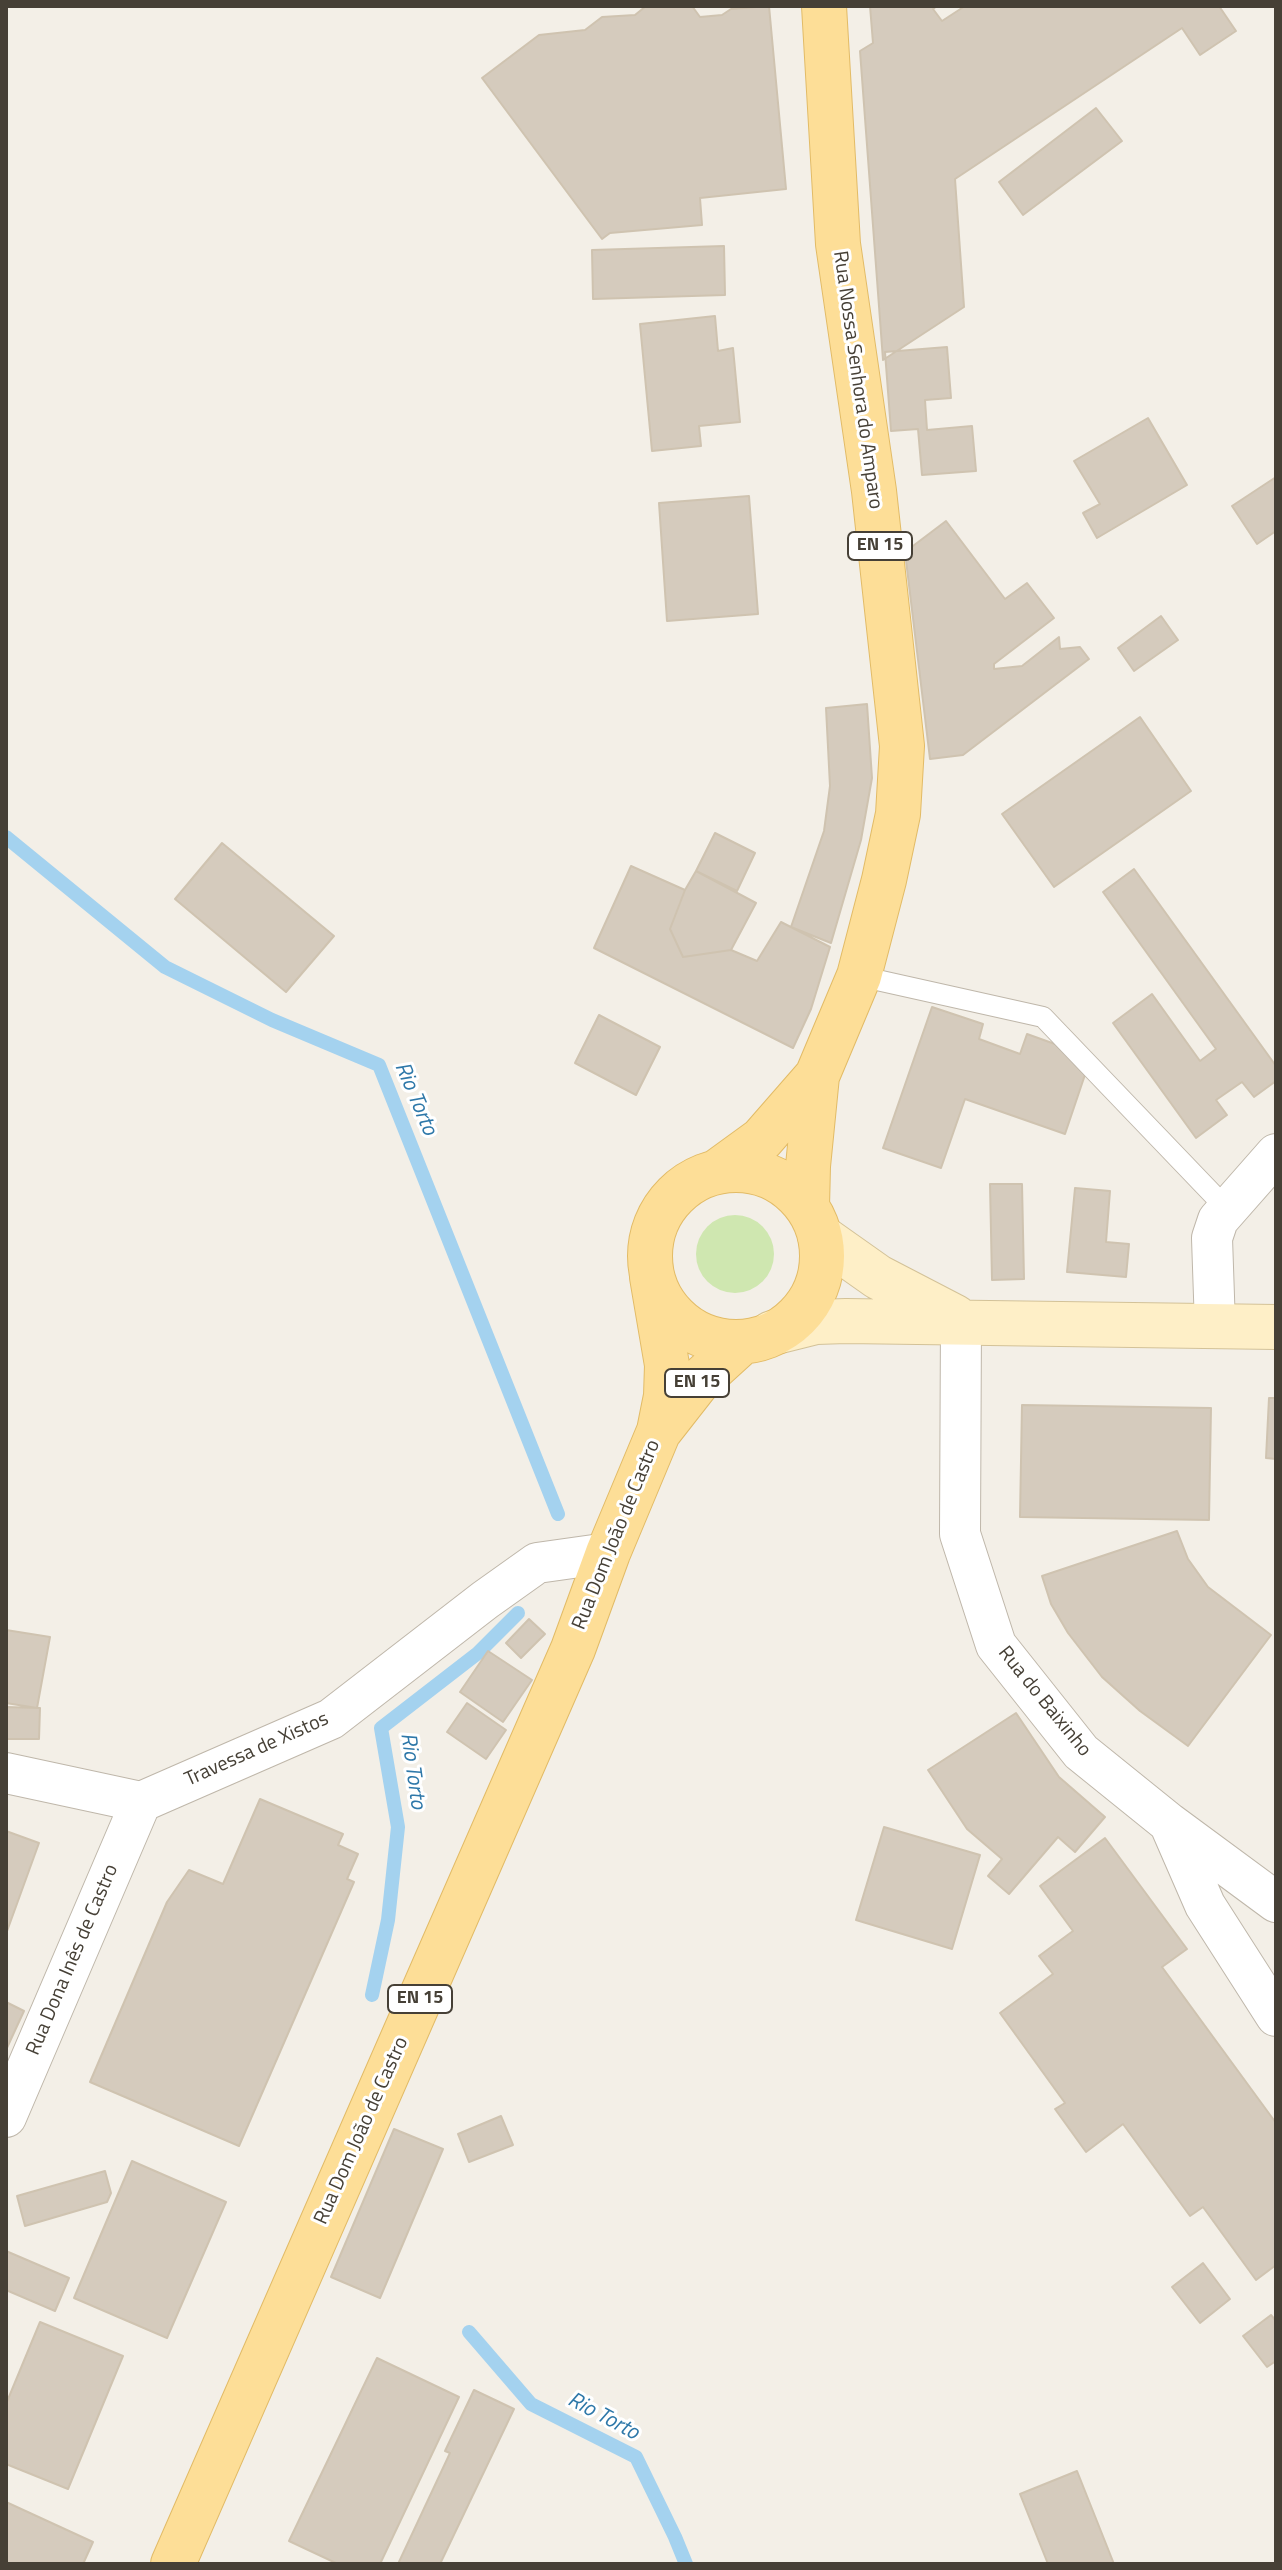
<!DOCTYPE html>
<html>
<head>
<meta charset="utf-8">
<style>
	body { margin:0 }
	#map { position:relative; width:1282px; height:2570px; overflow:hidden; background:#f3efe7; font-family:"Titillium Web",sans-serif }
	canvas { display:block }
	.frame { position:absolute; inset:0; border:8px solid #464036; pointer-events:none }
</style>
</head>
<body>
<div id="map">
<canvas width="1282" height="2570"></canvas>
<div class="frame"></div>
</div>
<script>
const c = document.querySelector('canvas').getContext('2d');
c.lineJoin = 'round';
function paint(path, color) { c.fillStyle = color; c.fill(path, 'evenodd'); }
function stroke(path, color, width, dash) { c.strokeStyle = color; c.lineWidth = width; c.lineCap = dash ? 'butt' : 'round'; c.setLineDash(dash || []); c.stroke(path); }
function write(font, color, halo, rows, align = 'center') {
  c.font = font + ' "Titillium Web",sans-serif'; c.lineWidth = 6; c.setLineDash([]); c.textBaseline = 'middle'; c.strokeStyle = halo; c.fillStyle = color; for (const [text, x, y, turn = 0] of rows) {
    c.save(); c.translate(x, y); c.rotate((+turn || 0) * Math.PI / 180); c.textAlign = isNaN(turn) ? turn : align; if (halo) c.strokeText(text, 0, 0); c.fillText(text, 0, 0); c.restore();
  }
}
paint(new Path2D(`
	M696 1254a39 39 0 1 1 78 0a39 39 0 1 1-78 0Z`), '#cfe7b0');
stroke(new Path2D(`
	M6,837L165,967L272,1020L379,1065L558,1514
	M372,1995L388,1920L398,1827L381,1728L478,1653L518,1613
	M469,2332L531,2404L636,2457L675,2537L686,2564`), '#a4d2ef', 14);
const building = new Path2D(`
	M646,6H692L700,17L722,15L731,9L769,6L786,189L700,198L702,225L610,233L602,239L482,78L539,35L585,30L602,17L635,15Z
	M870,6H937L933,9L942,21L965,6H1219L1236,31L1200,55L1182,28L955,179L964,307L883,360L860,51L873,43Z
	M1096,108L1122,141L1023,215L999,182Z
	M724,246L725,295L593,299L592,250Z
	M715,316L718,351L733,348L740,422L699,426L701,446L652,451L640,324Z
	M947,347L951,398L925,400L927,430L972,426L976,471L922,475L918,429L891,431L885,352Z
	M1148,418L1187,485L1097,538L1083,513L1100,504L1074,461Z
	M1276,477V531L1257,544L1232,506Z
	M749,496L758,614L667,621L659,503Z
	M946,521L1005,599L1027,583L1054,618L994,664V669L1022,666L1059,637L1060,649L1080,647L1089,659L963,755L930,759L905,552Z
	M1161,616L1178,640L1134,671L1118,648Z
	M867,704L872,778L861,840L831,943L791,927L824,831L830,786L826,708Z
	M1140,717L1191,791L1054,887L1002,814Z
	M715,833L755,853L737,891L696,871Z
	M222,843L334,936L286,992L175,899Z
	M631,866L685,890L670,929L683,957L731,950L757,961L781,922L830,947L811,1009L793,1048L594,948Z
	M1134,869L1276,1066V1081L1254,1097L1242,1082L1216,1100L1227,1115L1196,1138L1113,1023L1152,994L1200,1061L1216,1049L1103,892Z
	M696,871L756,903L731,950L683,957L670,929L685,890Z
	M932,1007L983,1024L979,1039L1020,1054L1027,1034L1091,1057L1065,1134L965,1099L941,1168L883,1148Z
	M599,1015L660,1047L636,1095L575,1063Z
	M990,1184H1022L1024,1279L992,1280Z
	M1075,1188L1110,1191L1106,1242L1129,1244L1126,1277L1067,1272Z
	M1269,1398H1276V1459L1266,1458Z
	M1022,1405L1211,1408L1209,1520L1020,1517Z
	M1177,1531L1188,1559L1208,1587L1271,1635L1188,1746L1140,1711L1102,1677L1068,1633L1051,1604L1042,1576Z
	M529,1619L545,1634L521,1658L506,1643Z
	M6,1630L50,1637L37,1708L6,1703Z
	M488,1651L532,1680L503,1722L460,1692Z
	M467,1703L506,1730L486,1759L447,1732Z
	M6,1707L40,1708L39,1739H6Z
	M1016,1713L1059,1777L1105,1817L1075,1852L1058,1837L1009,1894L988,1876L1002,1859L967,1829L928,1770Z
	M260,1799L343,1834L338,1845L358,1854L347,1879L354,1882L239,2146L90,2082L167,1902L189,1870L223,1884Z
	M884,1827L980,1855L952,1949L856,1920Z
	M6,1831L39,1843L6,1934Z
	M1105,1838L1187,1949L1162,1967L1276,2123V2265L1256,2280L1203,2207L1190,2216L1123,2124L1086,2152L1055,2109L1065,2103L1000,2013L1053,1974L1039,1956L1073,1931L1040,1886Z
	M6,2002L24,2011L6,2050Z
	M501,2116L513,2145L469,2162L458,2134Z
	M394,2129L443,2149L380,2298L331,2277Z
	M132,2161L226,2202L167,2338L74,2298Z
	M105,2171L111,2193L107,2202L25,2226L17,2196Z
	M6,2251L69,2278L55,2311L6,2290Z
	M1203,2263L1230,2299L1200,2323L1172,2287Z
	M1271,2315L1276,2321V2361L1267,2367L1243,2336Z
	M40,2322L123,2356L68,2489L6,2464V2404Z
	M377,2358L459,2397L380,2564H338L289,2541Z
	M474,2390L514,2409L440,2564H398L450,2453L445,2451Z
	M1077,2471L1114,2564H1048L1020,2494Z
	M6,2502L93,2542L83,2564H6Z`);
paint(building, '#d5cbbd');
stroke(building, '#cfc3b0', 2);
const lane = new Path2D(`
	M859,976L1043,1017L1227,1209`);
const street = new Path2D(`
	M961,1320L960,1534L996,1645L1081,1752L1169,1823L1276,1902
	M1215,1326L1212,1238L1218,1220L1276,1154
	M6,1773L141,1802L331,1719L485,1600L537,1563L608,1553
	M1171,1827L1205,1905L1276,2016
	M6,2117L141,1802`);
const secondary = new Path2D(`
	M820,1236L878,1277L955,1317
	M772,1333L816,1322L846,1321L1276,1327`);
const primary = new Path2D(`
	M650 1256a86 86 0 1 1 172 0a86 86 0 1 1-172 0Z
	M718,1171L762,1139L817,1076
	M807,1207L808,1166L817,1076L859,976L884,880L898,814L902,746L874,491L838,244L824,6
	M661,1429L697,1383L742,1342
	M173,2564L573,1649L608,1553L659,1431L666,1396L667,1365L652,1277`);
stroke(lane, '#bfb7aa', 22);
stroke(street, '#bfb7aa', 42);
stroke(secondary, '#d3c298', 46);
stroke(primary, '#e2bb66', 46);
stroke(lane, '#fff', 20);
stroke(street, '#fff', 40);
stroke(secondary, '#feefc7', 44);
stroke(primary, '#fdde97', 44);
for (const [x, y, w] of [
	[880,546,64],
	[697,1383,64],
	[420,1999,64]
]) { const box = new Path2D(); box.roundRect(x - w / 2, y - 14, w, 28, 6); c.fillStyle = '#fff'; c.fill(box); stroke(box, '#464036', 2); }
write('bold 18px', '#464036', null, [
	["EN 15",880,546],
	["EN 15",697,1383],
	["EN 15",420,1999]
]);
write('20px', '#464036', '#fff', [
	["Rua Nossa Senhora do Amparo",857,380,82],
	["Rua Dom João de Castro",617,1535,-68],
	["Rua do Baixinho",1044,1702,51],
	["Travessa de Xistos",257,1750,-24],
	["Rua Dona Inês de Castro",73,1960,-67],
	["Rua Dom João de Castro",362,2131,-66]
]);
write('italic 22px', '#2e78a9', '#fff', [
	["Rio Torto",415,1099,67],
	["Rio Torto",412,1771,82],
	["Rio Torto",603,2417,28]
]);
</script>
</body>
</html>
